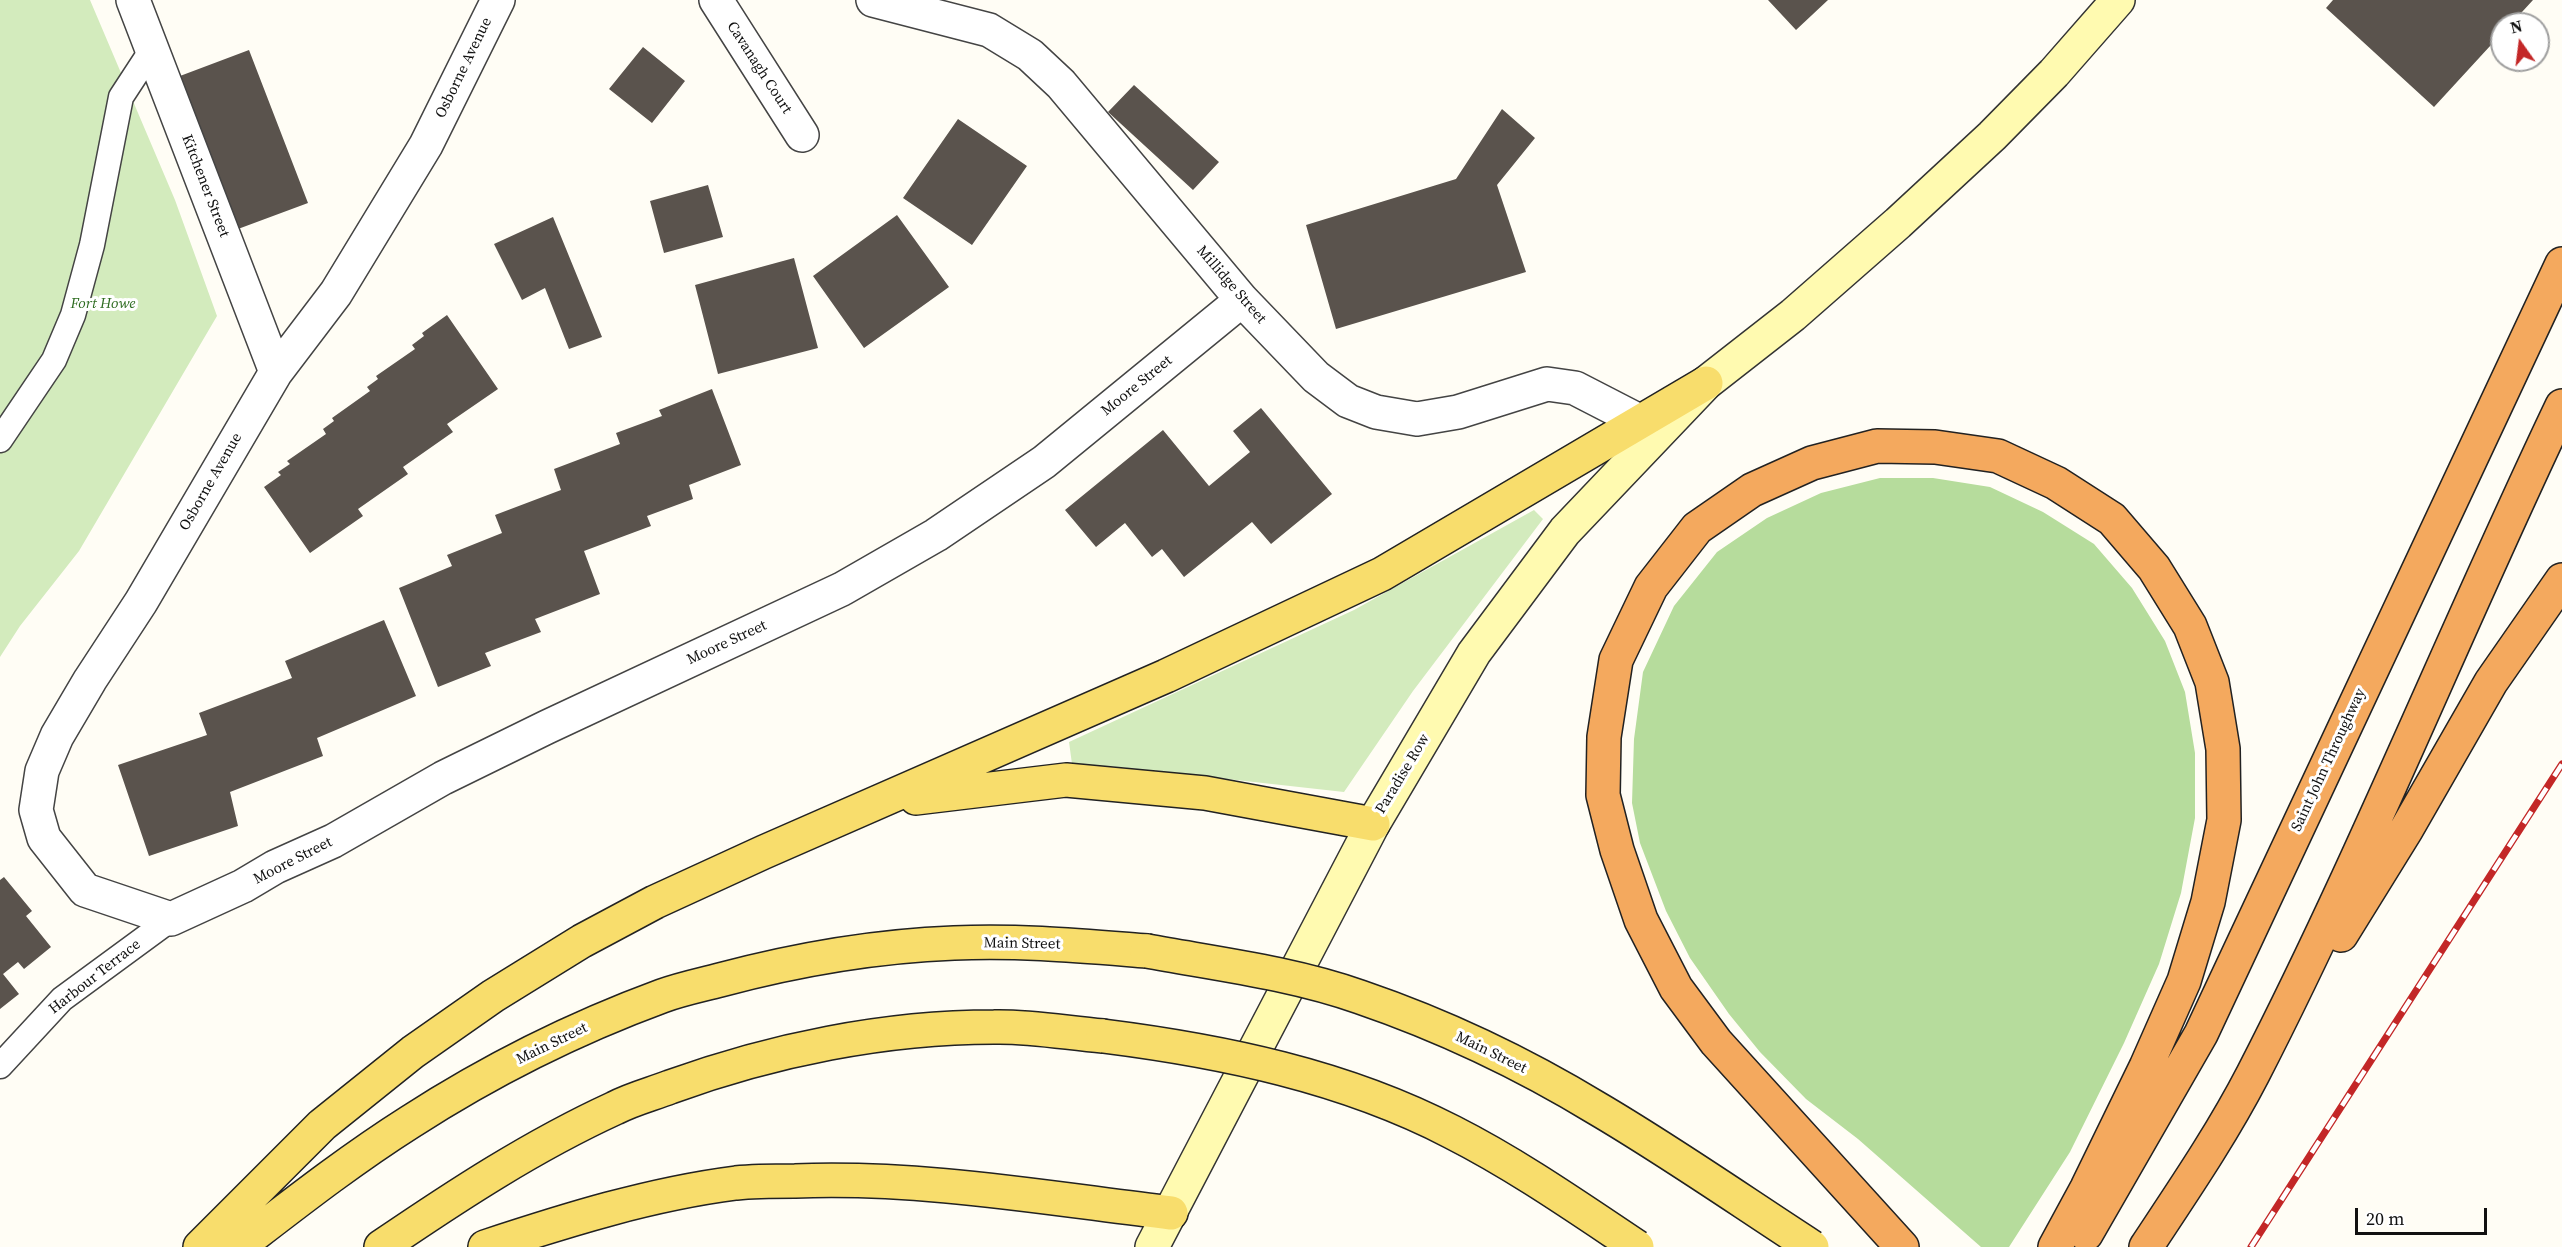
<!DOCTYPE html>
<html>
<head>
<meta charset="utf-8">
<style>
	body { margin:0 }
	#map { position:relative; width:2562px; height:1247px; overflow:hidden; background:#fffdf5; font-family:"Source Serif 4",serif }
	canvas { display:block }
	.north { position:absolute; left:2490px; top:12px; width:60px; height:60px; box-sizing:border-box; background:#fff; border:2px solid #a0a0a0; border-radius:50%; rotate:346deg; font-size:16px; font-weight:700; line-height:24px; text-align:center; color:#111 }
	.north::after { content:''; display:block; margin:auto; width:21px; height:27px; background:#c32727; clip-path:polygon(50% 0,100% 100%,50% 72%,0 100%) }
	.scale { position:absolute; left:2355px; top:1208px; width:132px; height:27px; box-sizing:border-box; border:3px solid #111; border-top:0; padding-left:8px; font-size:18px; line-height:21px; white-space:nowrap; color:#111; -webkit-text-stroke:4px #fff; paint-order:stroke }
</style>
</head>
<body>
<div id="map">
<canvas width="2562" height="1247"></canvas>
<div class="north">N</div>
<div class="scale">20 m</div>
</div>
<script>
const c = document.querySelector('canvas').getContext('2d');
c.lineJoin = 'round';
function paint(path, color) { c.fillStyle = color; c.fill(path, 'evenodd'); }
function stroke(path, color, width, dash) { c.strokeStyle = color; c.lineWidth = width; c.lineCap = dash ? 'butt' : 'round'; c.setLineDash(dash || []); c.stroke(path); }
function write(font, color, halo, rows, align = 'center') {
  c.font = font + ' "Source Serif 4",serif'; c.lineWidth = 6; c.setLineDash([]); c.textBaseline = 'middle'; c.strokeStyle = halo; c.fillStyle = color; for (const [text, x, y, turn = 0] of rows) {
    c.save(); c.translate(x, y); c.rotate((+turn || 0) * Math.PI / 180); c.textAlign = isNaN(turn) ? turn : align; if (halo) c.strokeText(text, 0, 0); c.fillText(text, 0, 0); c.restore();
  }
}
paint(new Path2D(`
	M0,0H90L175,200L217,316L79,551L20,626L0,657Z
	M1534,510L1543,519L1413,691L1344,792L1119,767L1072,764L1069,742L1354,610Z`), '#d3ebbd');
paint(new Path2D(`
	M1880,478H1933L1990,487L2043,512L2094,544L2132,588L2165,641L2185,692L2195,753V818L2181,893L2159,964L2124,1043L2070,1152L2009,1247H1981L1858,1139L1806,1099L1760,1052L1729,1014L1690,958L1666,911L1640,843L1632,803L1634,739L1643,672L1674,606L1717,552L1767,518L1821,493Z`), '#b6dc9c');
paint(new Path2D(`
	M1768,0H1828L1796,30Z
	M2333,0H2533L2511,24H2502V33L2434,107L2326,8Z
	M643,47L685,81L652,123L609,89Z
	M249,50L308,203L238,229L180,76Z
	M1134,85L1219,162L1193,190L1108,112Z
	M1502,109L1535,138L1497,185L1526,272L1336,329L1306,225L1456,179Z
	M958,119L1027,166L972,245L903,198Z
	M708,185L723,237L664,253L650,201Z
	M897,215L949,287L864,348L813,276Z
	M553,217L602,337L569,349L545,288L522,300L494,244Z
	M794,258L818,348L718,374L695,285Z
	M447,315L498,389L447,424L453,432L403,467L408,474L358,509L363,516L310,553L264,487L281,475L278,472L290,464L287,461L326,434L323,429L334,421L332,418L370,391L367,387L378,379L376,376L415,349L412,345L424,336L422,333Z
	M712,389L741,465L689,485L693,499L647,516L651,526L584,551L600,594L535,619L541,632L485,653L491,666L438,687L399,588L452,566L447,555L502,533L495,515L561,490L554,469L620,444L616,433L662,416L659,410Z
	M1261,408L1332,494L1271,544L1252,522L1184,577L1162,549L1152,557L1125,523L1096,547L1065,510L1163,430L1209,486L1250,452L1233,431Z
	M384,620L416,696L317,738L323,756L230,792L238,826L149,856L118,765L207,735L199,713L292,678L285,661Z
	M4,877L32,911L26,916L51,947L24,969L18,962L3,974L19,994L0,1009V880Z`), '#5a534d');
const service = new Path2D(`
	M0,440L54,360L73,315L92,245L121,97L153,48
	M0,1066L62,999L171,919`);
const minor = new Path2D(`
	M133,0L276,372
	M498,0L426,145L336,293L276,372L141,602L90,680L57,736L42,771L36,810L44,838L85,890L171,919L243,886L275,867L333,841L443,778L547,727L842,589L936,535L1044,462L1242,300
	M716,0L802,135
	M873,0L989,30L1030,55L1061,84L1242,300L1316,377L1348,401L1376,412L1417,419L1458,412L1547,384L1575,388L1641,422`);
const secondary = new Path2D(`
	M1152,1247L1373,824L1474,653L1565,531L1706,383L1793,315L1898,223L1992,136L2054,73L2118,0`);
const primary = new Path2D(`
	M916,798L1066,780L1205,793L1373,824
	M200,1247L322,1125L413,1052L493,996L582,941L655,902L764,852L1166,676L1382,574L1706,383
	M238,1247C294,1204 350,1160 410,1122C489,1071 575,1028 662,996C681,989 701,985 720,980C795,960 876,946 954,943C1019,940 1083,946 1147,951
	M381,1247C456,1196 532,1146 615,1108C632,1099 652,1094 670,1087C772,1050 885,1027 994,1027C1030,1026 1067,1033 1103,1036
	M485,1247C567,1220 650,1194 736,1183C755,1181 776,1181 795,1181C921,1176 1046,1198 1171,1213`);
const motorway = new Path2D(`
	M2341,935L2406,830L2491,682L2562,580
	M2086,1234L2201,1034L2562,264
	M1902,1247L1716,1042L1676,988L1641,920L1617,850L1603,795L1604,737L1616,660L1651,587L1697,528L1752,490L1812,463L1877,446L1935,447L1998,456L2056,483L2112,519L2154,568L2190,626L2212,682L2223,749L2224,820L2208,902L2184,981L2146,1067L2087,1188L2055,1247
	M2146,1247C2183,1191 2222,1134 2253,1074C2365,856 2456,628 2562,406`);
stroke(service, '#444', 27);
stroke(minor, '#444', 36);
stroke(secondary, '#333', 36);
stroke(primary, '#222', 36);
stroke(motorway, '#222', 36);
stroke(service, '#fff', 24);
stroke(minor, '#fff', 33);
stroke(secondary, '#fffab0', 33);
stroke(primary, '#f8dd6c', 33);
stroke(motorway, '#f4a95e', 33);
const rail = new Path2D(`
	M2251,1247L2562,764`);
stroke(rail, '#c32727', 7);
stroke(rail, '#fff', 4.5, [14]);
const primaryBridge = new Path2D(`
	M1147,951C1218,964 1292,973 1360,997C1442,1025 1524,1064 1598,1109C1671,1152 1741,1201 1812,1247
	M1103,1036C1222,1051 1344,1076 1452,1132C1517,1165 1577,1207 1637,1247`);
stroke(primaryBridge, '#222', 36, []);
stroke(primaryBridge, '#f8dd6c', 33);
write('15px', '#111', '#fff', [
	["Osborne Avenue",464,68,-64],
	["Cavanagh Court",759,68,57],
	["Kitchener Street",205,186,69],
	["Millidge Street",1231,285,49],
	["Moore Street",1137,386,-39],
	["Osborne Avenue",211,482,-60],
	["Moore Street",727,643,-25],
	["Saint John Throughway",2329,760,-65],
	["Paradise Row",1403,774,-59],
	["Moore Street",293,861,-27],
	["Main Street",1022,944,1],
	["Harbour Terrace",95,977,-38],
	["Main Street",552,1044,-26],
	["Main Street",1491,1053,26]
]);
write('italic 15px', '#2c6b1f', '#fff', [
	["Fort Howe",103,304]
]);
</script>
</body>
</html>
